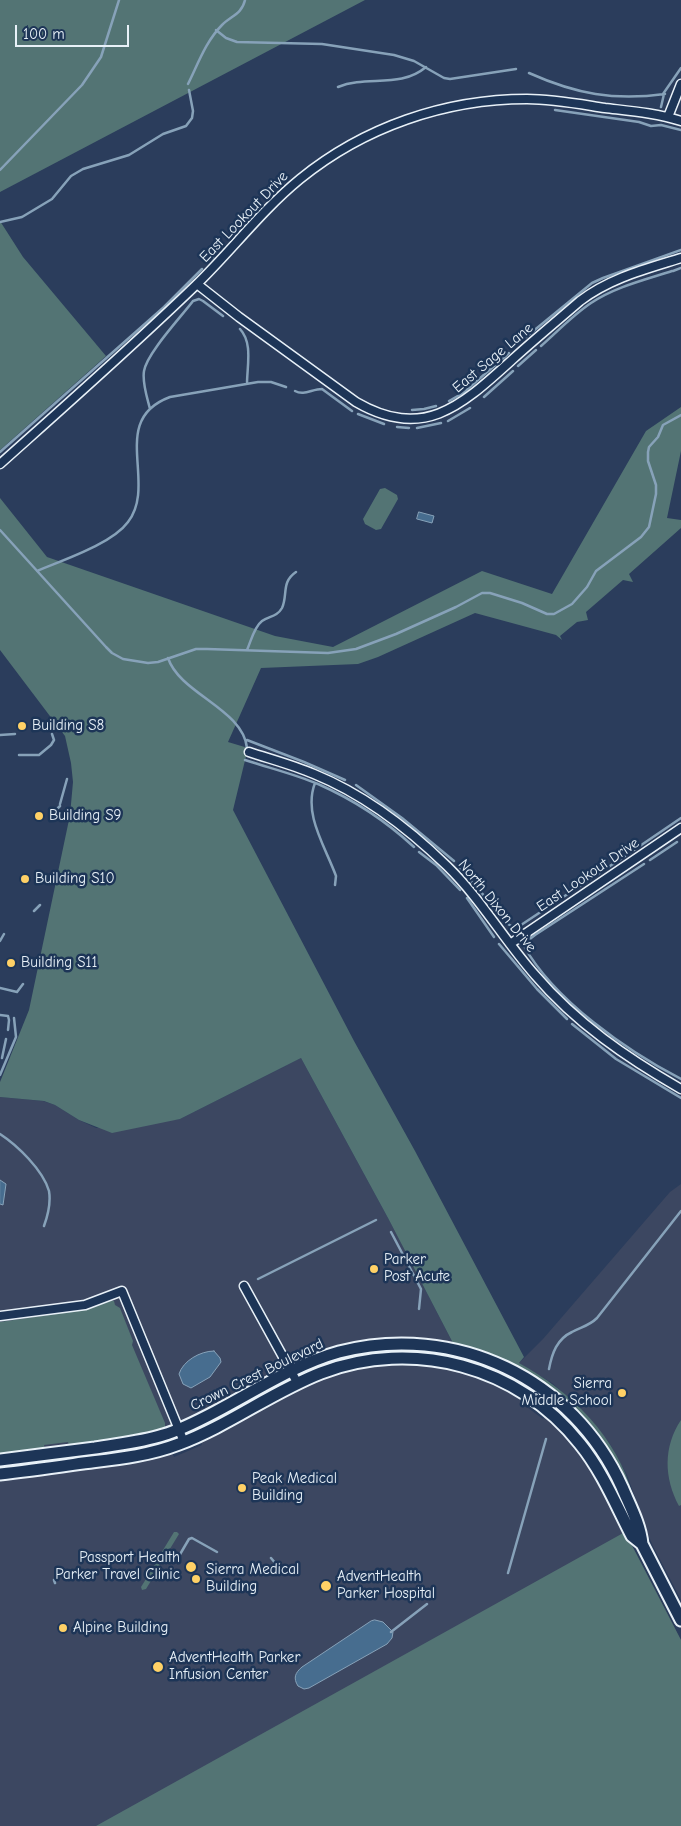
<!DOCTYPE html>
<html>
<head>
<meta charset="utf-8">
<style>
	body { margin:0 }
	#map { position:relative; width:681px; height:1826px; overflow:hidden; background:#2b3d5c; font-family:"Comic Neue",sans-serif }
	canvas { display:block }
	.scale { position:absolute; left:15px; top:25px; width:114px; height:22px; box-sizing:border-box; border:2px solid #e8f1f8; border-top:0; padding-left:6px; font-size:15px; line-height:18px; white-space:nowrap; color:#e8f1f8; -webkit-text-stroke:4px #1d3557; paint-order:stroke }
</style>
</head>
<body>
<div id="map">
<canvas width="681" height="1826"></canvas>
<div class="scale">100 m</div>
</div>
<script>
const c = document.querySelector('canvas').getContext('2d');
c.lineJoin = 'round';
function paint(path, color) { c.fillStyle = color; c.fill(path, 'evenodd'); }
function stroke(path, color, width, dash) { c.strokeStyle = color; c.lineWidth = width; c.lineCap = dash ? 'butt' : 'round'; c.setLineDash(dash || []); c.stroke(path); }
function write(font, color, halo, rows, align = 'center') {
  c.font = font + ' "Comic Neue",sans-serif'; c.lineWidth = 5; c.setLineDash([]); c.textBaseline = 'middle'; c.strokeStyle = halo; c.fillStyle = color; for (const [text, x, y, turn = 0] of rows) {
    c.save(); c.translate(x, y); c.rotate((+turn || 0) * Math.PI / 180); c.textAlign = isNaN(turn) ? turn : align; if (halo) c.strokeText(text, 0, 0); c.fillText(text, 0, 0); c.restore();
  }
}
paint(new Path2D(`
	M301,1058L388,1218L454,1345L436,1341L405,1339L373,1341L368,1339L354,1342L351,1344L275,1375L187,1420L146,1435L0,1455V1097L43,1101L55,1105L79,1120L96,1128L180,1119Z
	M681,1184V1600L653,1546L640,1517V1511L627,1475L610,1444L590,1419L575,1403L552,1383L519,1363L543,1339L670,1192Z
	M389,1363H416L476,1374L522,1397L520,1402L543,1419L546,1415L579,1450L598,1480L681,1640V1826H0V1479L172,1452L174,1457L202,1445L200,1441L204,1439L318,1380L351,1369Z`), '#3c4761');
paint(new Path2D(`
	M0,0H365L0,192Z
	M0,221L23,257L106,356L0,450Z
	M681,407V451L667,518L681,520V528L629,574L633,582L623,580L586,612L588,620L577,622L560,636L562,640L556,635L475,613L378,657L358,664L261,668L228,742L248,748L233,810L354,1041L415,1151L524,1357L519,1363C571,1391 618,1438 633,1496H630C596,1418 538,1364 454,1345L388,1218L301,1058L180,1119L112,1133L79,1120L55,1105L44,1101L0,1097V1082L29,1010L70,815L73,782L71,763L65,736L0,650V498L47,557L275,636L333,647L482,571L552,594L646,431Z
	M385,488L397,495L398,499L381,529L376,530L365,524L363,519L380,489Z
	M111,1301H114L115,1305L120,1308L133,1341L132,1345L165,1423V1429L138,1437L69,1446L68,1442L44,1445L45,1450L0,1455V1322L89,1309Z
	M393,1348L445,1352L483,1362L529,1385L527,1390L438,1356L308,1374L306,1369L332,1359Z
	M681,1420V1505L679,1506C664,1478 663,1447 681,1420Z
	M121,1449V1451L96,1457L72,1460L71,1455Z
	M174,1532H177L179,1534L165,1557L162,1558L160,1555Z
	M625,1532L681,1640V1826H96Z
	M156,1563L159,1564L160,1566L146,1589L142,1590L141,1587Z`), '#537474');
const water = new Path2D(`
	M419,512L434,516L432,523L417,519Z
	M0,1180L6,1184L3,1205L0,1204Z
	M214,1351L220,1358L221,1362L210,1377L191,1388L183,1384L179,1374C183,1361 200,1351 214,1351Z
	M375,1620L383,1622L393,1632L392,1638L387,1644L309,1688L304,1689L298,1686C293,1678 295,1673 302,1667L371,1621Z`);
paint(water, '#476d8f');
stroke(water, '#87a2b9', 1);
stroke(new Path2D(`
	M216,30L226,38L237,42L322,44L394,55L414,61L444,78L450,79L516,69
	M529,73C576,94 614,101 665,94
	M188,84C198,64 206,41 222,25C231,16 242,14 245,0
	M338,87C367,75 400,89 426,67
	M663,94L681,68
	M661,107L664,94
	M555,110L639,122L651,126
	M651,126L661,125L681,130
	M0,170L82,85L101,57L119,0
	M0,222L22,217L52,199L71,176L83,169L129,155L163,134L186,126L192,118L193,111L189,90
	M211,259L213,257
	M673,271L681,268
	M240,329C253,343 247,366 247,384
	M526,337L592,283L603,278L681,250
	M541,346C557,332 573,315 591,303C615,287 644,280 672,271
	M518,366L536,350
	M295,391C304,396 312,389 322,389L352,411
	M484,397L513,371
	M449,401L463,393L509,353
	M150,409C147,397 142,383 144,371C147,353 181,317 193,301L199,299L203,301L223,316
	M412,410L424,409L436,406
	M358,414L384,424
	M448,421L470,408
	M397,427L409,428
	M417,428L441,423
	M0,452L164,307L202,269
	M0,530L106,647L112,653L123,659L148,663L158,662L196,649H207L328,653L356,649L396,634L456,607L482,593H490L522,603L547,614H554L572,604L587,587L596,571L641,537L649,527L656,494V485L648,461V452L649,447L658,437L663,425L681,415
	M37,571C63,560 112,544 128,522C158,483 108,420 170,397L258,382H271L286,387
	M247,650C251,641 254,627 262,621C269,616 277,617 282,608C288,595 281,582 296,572
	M168,658C180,694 243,709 247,748
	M0,735L15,734
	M247,740L304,762L345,780
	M19,755H39L51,745L54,740L52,734
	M245,760C269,768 294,774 318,784C352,799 387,822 414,847
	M315,783C303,814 325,846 336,876L335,885
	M356,785L402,818L454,861
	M60,804L67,779
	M53,813L60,806
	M419,852L436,865L460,890
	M631,852L681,818
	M650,860L677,842
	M458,865L508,924L513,927V931
	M467,898L494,937
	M34,911L40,905
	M513,927L521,925L625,856
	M0,941L4,934
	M499,944L537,989L567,1019
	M524,946C554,1000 627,1051 681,1079
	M525,946L526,942L535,935L644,864
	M0,988L17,992L23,984
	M0,1015L8,1016
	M572,1024L616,1059L681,1098
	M8,1030L9,1020L8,1016
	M2,1058L6,1039
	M0,1075L16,1037L14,1018
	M0,1134C17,1145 43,1170 49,1191C51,1203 48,1215 44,1226
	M391,1232L421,1289L419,1309
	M258,1279L376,1220
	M549,1369C552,1353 557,1339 572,1332C581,1327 589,1326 597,1318L681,1211
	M179,1556L189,1539L192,1538L217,1552
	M271,1558L276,1564
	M508,1573L546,1439
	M90,1577V1572
	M54,1580L55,1583
	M391,1632L427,1604`), '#87a2b9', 2.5);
const street = new Path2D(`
	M668,117L681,84
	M197,284L239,317L356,402C425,442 463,404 513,359C535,339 558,320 580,301C610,278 646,269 681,258
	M0,464C66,405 133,346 197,284C232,250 262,210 300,179C364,127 445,99 527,99C553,99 579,104 605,108C630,111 656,113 681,121
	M249,752C270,759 293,765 314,774C363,794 409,829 447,866C481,899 504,940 535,975C576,1023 627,1058 681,1089
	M510,944L681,828
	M244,1286L298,1384
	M0,1316L85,1305L122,1291L184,1442`);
const secondary = new Path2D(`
	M0,1460C32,1456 63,1452 95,1448C118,1444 141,1442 163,1435C181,1430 198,1421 215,1412C255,1391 296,1364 339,1352C455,1322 573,1378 622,1487C630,1506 640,1524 642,1544
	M0,1474C28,1471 55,1467 83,1463C115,1459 148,1456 179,1444C228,1426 272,1392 321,1373C413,1338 519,1366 580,1444C602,1471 616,1505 632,1536L642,1544L681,1620`);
stroke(street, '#e8f1f8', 11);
stroke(secondary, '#e8f1f8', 15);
stroke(street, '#1d3557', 8);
stroke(secondary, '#1d3557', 11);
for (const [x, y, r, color] of [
	[22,726,5,"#ffd166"],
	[39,816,5,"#ffd166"],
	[25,879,5,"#ffd166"],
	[11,963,5,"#ffd166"],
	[374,1269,5,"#ffd166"],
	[622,1393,5,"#ffd166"],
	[242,1488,5,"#ffd166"],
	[191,1567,6,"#ffd166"],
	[196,1579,5,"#ffd166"],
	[326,1586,6,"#ffd166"],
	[63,1628,5,"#ffd166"],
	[158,1667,6,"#ffd166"]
]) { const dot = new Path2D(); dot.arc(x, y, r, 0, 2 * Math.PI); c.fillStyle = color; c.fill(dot); stroke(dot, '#1d3557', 2); }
write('15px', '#e8f1f8', '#1d3557', [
	["East Lookout Drive",244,217,-46],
	["East Sage Lane",493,358,-40],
	["East Lookout Drive",588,875,-34],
	["North Dixon Drive",497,906,51],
	["Crown Crest Boulevard",257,1375,-26]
]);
write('15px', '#e8f1f8', '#1d3557', [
	["Building S8",32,726],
	["Building S9",49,816],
	["Building S10",35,879],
	["Building S11",21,963],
	["Parker",384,1260],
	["Post Acute",384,1277],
	["Sierra",612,1384,"right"],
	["Middle School",612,1401,"right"],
	["Peak Medical",252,1479],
	["Building",252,1496],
	["Passport Health",180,1558,"right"],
	["Parker Travel Clinic",180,1575,"right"],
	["Sierra Medical",206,1570],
	["Building",206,1587],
	["AdventHealth",337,1577],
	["Parker Hospital",337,1594],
	["Alpine Building",73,1628],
	["AdventHealth Parker",169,1658],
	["Infusion Center",169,1675]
], 'left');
</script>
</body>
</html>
